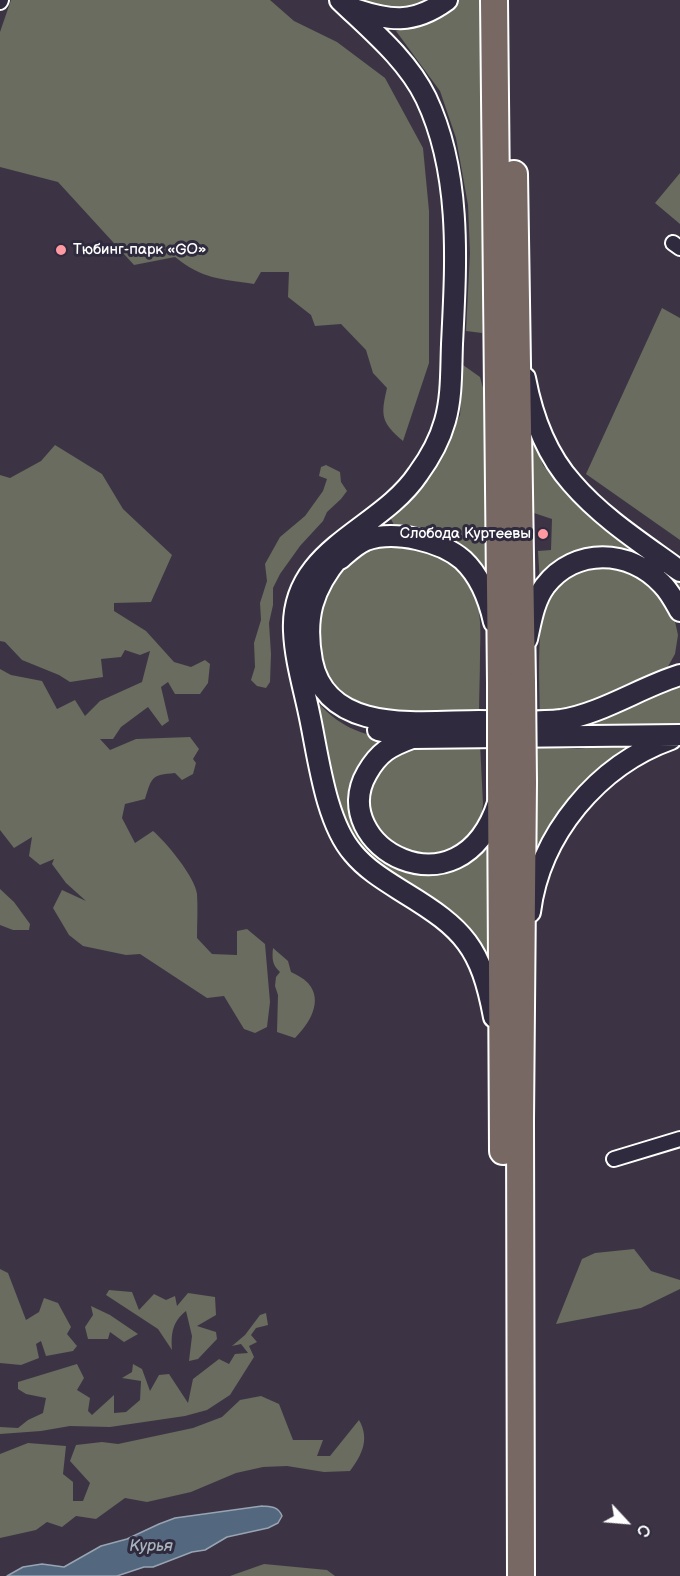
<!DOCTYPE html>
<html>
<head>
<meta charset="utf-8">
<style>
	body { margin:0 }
	#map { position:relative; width:680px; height:1576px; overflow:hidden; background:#3c3444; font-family:"Balsamiq Sans",sans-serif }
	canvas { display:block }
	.north { position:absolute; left:596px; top:1492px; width:60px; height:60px; -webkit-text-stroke:4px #2f2a3d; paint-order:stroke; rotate:116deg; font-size:16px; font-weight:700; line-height:24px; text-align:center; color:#fff }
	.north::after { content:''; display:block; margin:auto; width:21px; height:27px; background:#fff; clip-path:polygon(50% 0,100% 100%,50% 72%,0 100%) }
</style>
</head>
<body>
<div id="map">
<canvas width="680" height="1576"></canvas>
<div class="north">С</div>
</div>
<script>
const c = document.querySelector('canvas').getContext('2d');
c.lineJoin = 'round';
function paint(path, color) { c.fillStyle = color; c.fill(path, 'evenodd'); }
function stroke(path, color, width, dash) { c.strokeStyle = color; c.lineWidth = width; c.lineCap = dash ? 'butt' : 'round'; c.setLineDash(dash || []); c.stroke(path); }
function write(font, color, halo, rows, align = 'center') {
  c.font = font + ' "Balsamiq Sans",sans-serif'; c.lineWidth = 6; c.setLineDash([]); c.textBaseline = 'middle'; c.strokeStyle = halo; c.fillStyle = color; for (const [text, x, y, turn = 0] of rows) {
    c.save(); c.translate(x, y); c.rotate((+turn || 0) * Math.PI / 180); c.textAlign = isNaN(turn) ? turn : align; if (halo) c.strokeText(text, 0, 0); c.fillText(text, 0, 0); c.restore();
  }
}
paint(new Path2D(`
	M11,0H270L294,21L337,42L385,78L423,148L429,211V363L403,441C380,422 381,414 387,388L373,373L366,350L341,324L315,326L311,315L288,297L289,272H261L254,284C221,279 202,279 175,257L134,265L58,182L0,167V32Z
	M363,0H439L419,11L392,9Z
	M459,0H483L482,333L466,331L470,253L468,205L456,138L440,91L396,31C423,25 440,21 459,0Z
	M680,173V224L655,203Z
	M662,308L680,318V540L586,474Z
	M463,365L480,377L486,399V581L466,551L446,538L414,526L396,529L390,517L417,490L450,437L460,415Z
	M531,429L543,465L564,491L610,533L680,579V592C672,582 662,575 651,568C628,552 605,541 577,550C564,553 549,575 540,585L538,551L551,550L552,519L534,513L530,476Z
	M55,445L102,474L123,509L172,555L151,602L114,603V611L146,631L174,662L191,667L205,660L210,664L208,683L200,694H175L168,682L161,687L169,721L162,726L148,707L121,727L113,739H100L110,750L136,739L190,737L199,749L193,759L196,763L193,774L182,780L175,773C151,775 152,777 145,799L125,804L122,818L135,843L153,831C166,842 195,877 197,894C198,908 197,923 197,938L212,954L237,955V931L247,929L265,944L270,1002L267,1027L255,1033L244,1029L224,996L207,998L140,954L126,955L83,946L69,935L53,908L62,890L86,901L66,883L52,864L54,859L40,865L29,856L32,837L14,848L0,830V669L11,675L42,681L57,709L75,700L85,716L100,701L142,682L150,651L140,655L125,650L121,657L101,659L103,677L70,682L59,675L22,660L5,642L0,641V475L10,478L41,461Z
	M326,465L340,472L341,482L347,491L341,499L327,512L323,521L300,546L280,574L273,588V605L269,623L271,654L270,682L266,688L257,686L251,680L255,667L254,643L261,620L260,603L267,581L265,564L280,537L305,516L323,491L327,479L319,476L321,467Z
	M410,545C423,549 438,553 449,560C483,582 481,620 480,656C480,676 479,696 479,716L408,715L374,710L353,701L333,685L325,670L316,649L314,619L331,576L343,563L372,546Z
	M610,564L651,581L673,612L678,635L675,654L666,670L649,680L560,713L540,714C540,689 535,606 551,590C566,575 590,568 610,564Z
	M680,685V725L557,726Z
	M312,696C334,722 354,734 388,738L374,746L359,764L354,781L353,823L362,842L382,862L412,875H433L454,867L471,858L487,846L488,963L471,929L455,913L372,862L341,824Z
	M650,740L609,763L532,873L537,747L578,749Z
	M480,743L483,804L481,817L468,845L423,860L389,846L370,816L367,799L373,778L398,749Z
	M0,889L14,902L30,924L29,930H13L0,925Z
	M273,948L288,961L291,972C297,975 303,978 308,983C324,1001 309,1024 295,1038L277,1032L278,995L275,986L276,977L280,972C272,965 272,958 273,948Z
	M634,1249L651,1271L680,1280V1289L641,1308L556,1324L582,1259L595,1253Z
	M0,1269L8,1273L26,1320L39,1312L44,1298L58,1303L71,1327L67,1334L77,1346L73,1351L46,1356L41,1341L36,1344L39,1358L21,1365L0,1363Z
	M109,1290L132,1292L139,1310L154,1294L166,1300L175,1296L177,1306L188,1293L215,1297L216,1315L197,1326L216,1332L217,1339L198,1359L189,1361L192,1336L186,1311C172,1322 171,1334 172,1350L158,1329L106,1295Z
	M91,1306L110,1315L138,1334L124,1342L110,1332L108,1339H88L85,1327L93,1315Z
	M266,1313L268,1325L256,1328L251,1335L257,1342L249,1346L254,1357L230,1395L207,1410L185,1416L110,1427L70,1426L41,1431L0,1434V1427L18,1428L28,1420L43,1413L46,1398L26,1394L18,1389V1382L77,1364L84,1378L77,1390L90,1398L88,1411L92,1415L114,1395V1413L126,1412L140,1400L141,1381L122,1378L132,1372L133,1364L142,1369L150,1391L159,1375L169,1374L188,1403L193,1379L219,1359L229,1364L235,1354L248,1353L241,1344L232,1346L245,1335L260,1315Z
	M261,1396L279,1404L293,1440H323L317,1456H330L359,1420C370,1439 362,1455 350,1471L324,1472L287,1466L263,1467L236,1473L191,1492L147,1502L125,1498L96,1519L76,1516L62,1527L47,1522L36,1530L0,1538V1454L28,1443L66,1446L63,1474L73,1482V1501H83L90,1483L70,1461L76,1445L102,1442L118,1444L193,1428L222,1417L240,1400Z
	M264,1564L327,1570L335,1576H230Z`), '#696c5e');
const water = new Path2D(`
	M262,1506C271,1507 278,1506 282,1516L278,1523L268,1528L227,1537L205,1550L192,1552L153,1567H144L117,1576H7L23,1567L42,1564L64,1567L101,1546L127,1539L159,1524L175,1518Z`);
paint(water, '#53687e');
stroke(water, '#98a4b2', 1.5);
const street = new Path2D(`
	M0,2L1,0
	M673,243L680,248
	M614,1159L680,1139`);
const secondary = new Path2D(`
	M340,0C370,29 407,59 426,98C462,174 456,263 452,344C451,370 452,397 445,421C440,439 429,459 418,474C380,531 290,548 294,631C295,658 303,685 309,713C318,754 325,821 353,853C367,870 386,881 405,893C464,929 481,947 494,1017
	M351,8C389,21 413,25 447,0
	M525,378C532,415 546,454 572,483C602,518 643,544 680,571
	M340,556C312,589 304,618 312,661C327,736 422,721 479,721C504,721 537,723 561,720C601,714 641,687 680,675
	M340,559C348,552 356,544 366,540C395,530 441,541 463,560C481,577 489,599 494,622
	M527,639C531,621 534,601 545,586C575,547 630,549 662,584C670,592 675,602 680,611
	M378,730L412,738L680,735
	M412,738C390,746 379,752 367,773C325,845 460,921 498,803
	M530,912C540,834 598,765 671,739`);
const highway = new Path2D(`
	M494,0L501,683
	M514,174L522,683
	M501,782L503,1151
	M521,1576L520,1120L523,782`);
stroke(street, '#fff', 18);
stroke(secondary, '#fff', 24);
stroke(highway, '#fff', 30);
stroke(street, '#2f2a3d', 14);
stroke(secondary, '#2f2a3d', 20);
stroke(highway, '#776864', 26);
const highwayBridge = new Path2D(`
	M522,683L523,782
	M501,782V683`);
stroke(highwayBridge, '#fff', 30, []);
stroke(highwayBridge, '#776864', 26);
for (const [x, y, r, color] of [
	[61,250,6,"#ff9aa2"],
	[543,534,6,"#ff9aa2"]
]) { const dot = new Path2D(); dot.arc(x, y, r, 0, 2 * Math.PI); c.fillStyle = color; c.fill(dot); stroke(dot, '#2f2a3d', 2); }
write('15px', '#fff', '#2f2a3d', [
	["Тюбинг-парк «GO»",73,250],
	["Слобода Куртеевы",531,534,"right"]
], 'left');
write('italic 16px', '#a9b4be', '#2f2a3d', [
	["Курья",151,1547]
]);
</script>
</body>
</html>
